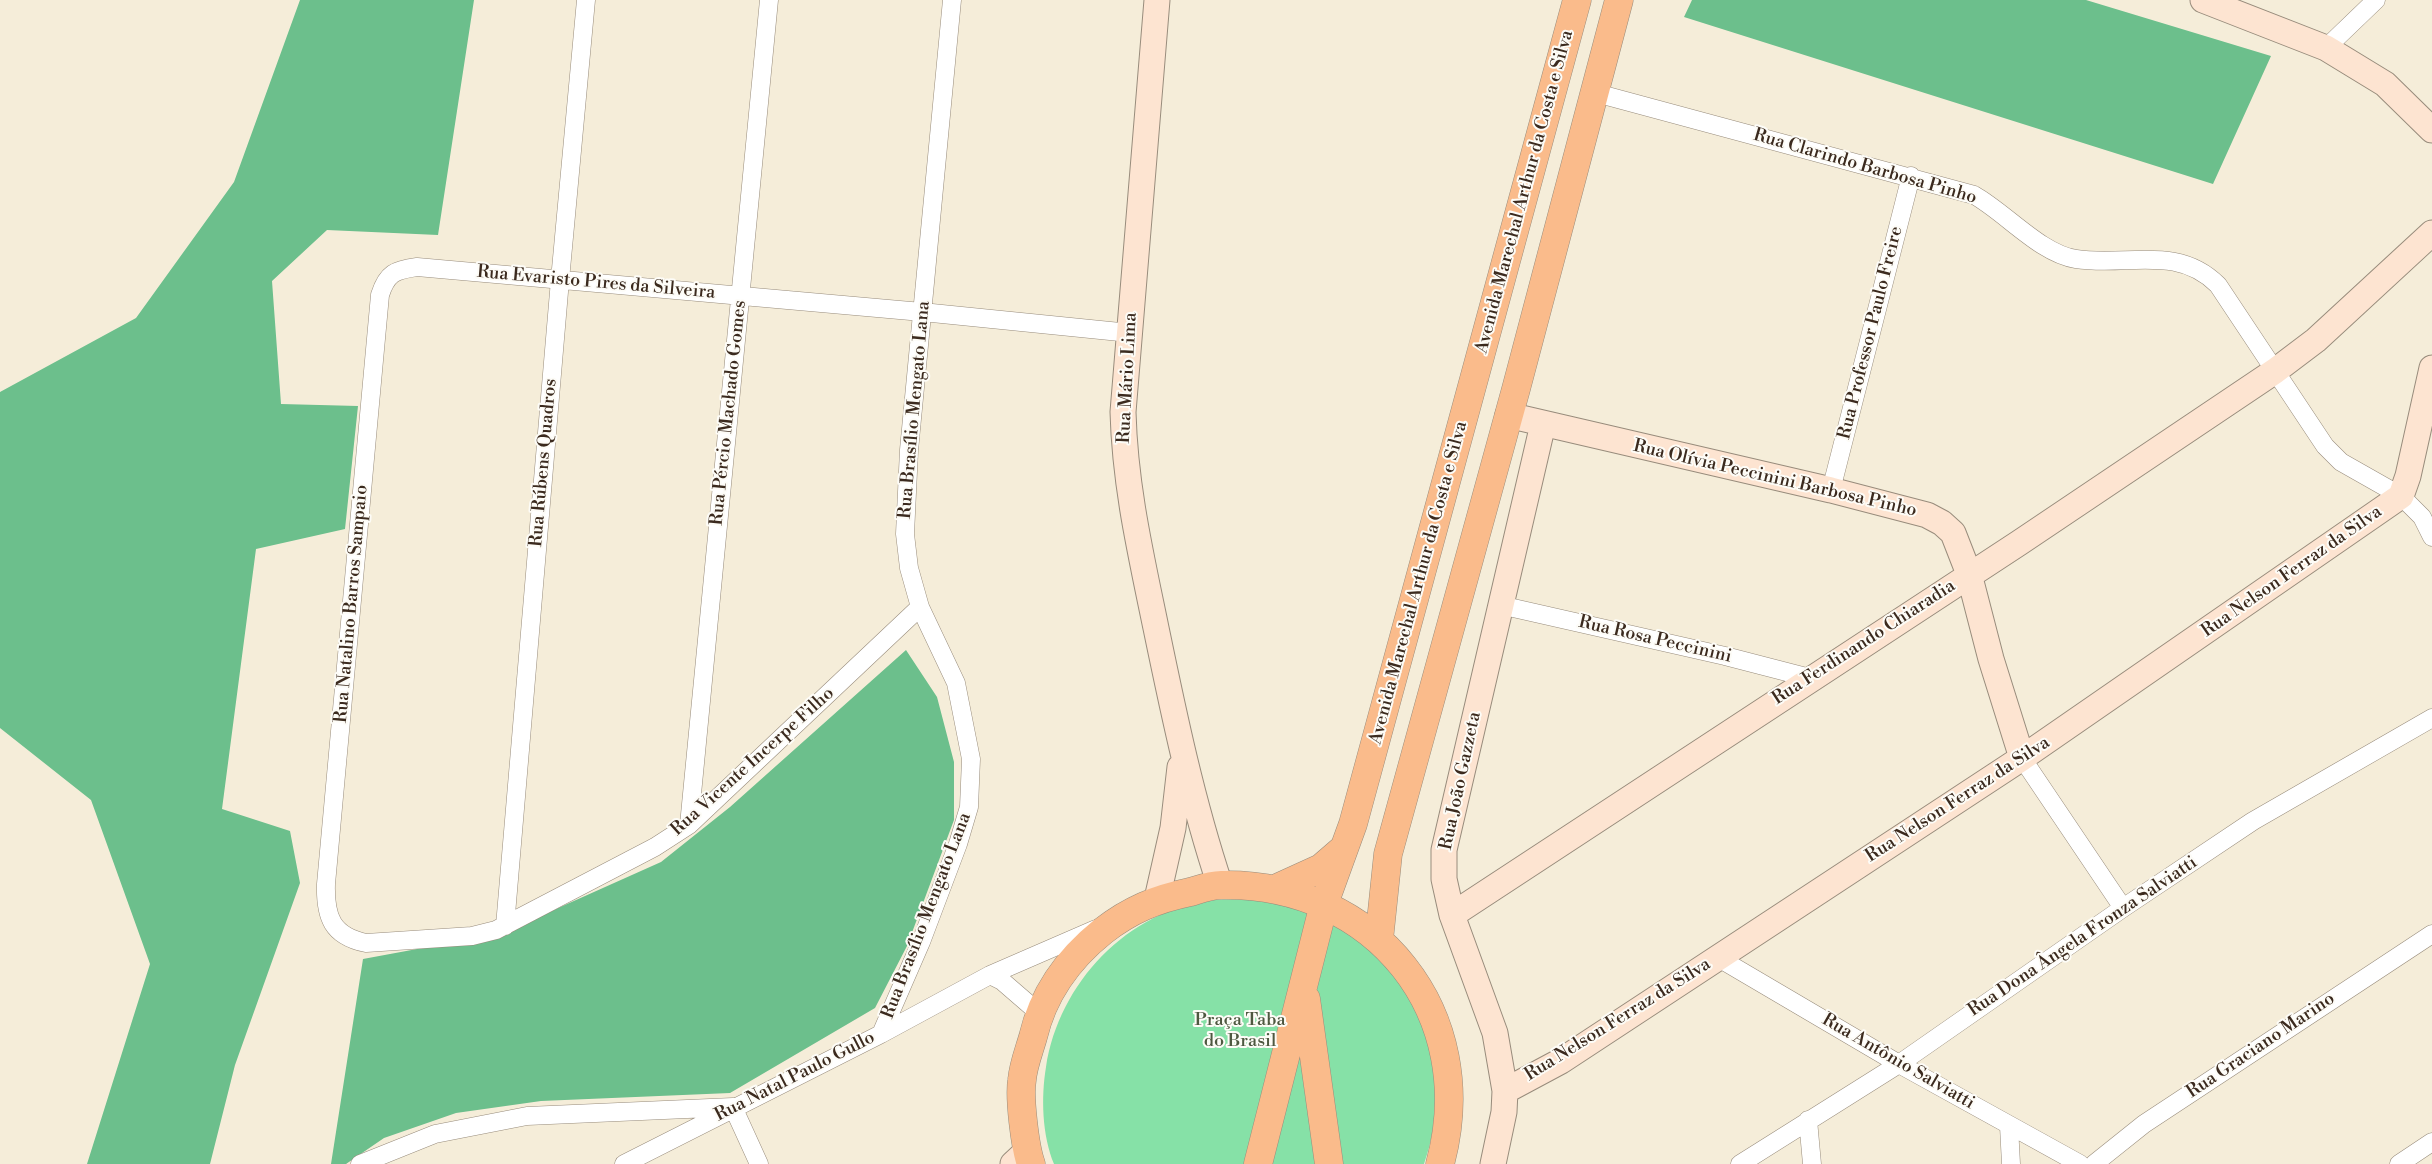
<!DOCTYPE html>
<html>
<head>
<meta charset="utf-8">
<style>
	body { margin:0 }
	canvas { display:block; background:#f5edd9 }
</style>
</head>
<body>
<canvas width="2432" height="1164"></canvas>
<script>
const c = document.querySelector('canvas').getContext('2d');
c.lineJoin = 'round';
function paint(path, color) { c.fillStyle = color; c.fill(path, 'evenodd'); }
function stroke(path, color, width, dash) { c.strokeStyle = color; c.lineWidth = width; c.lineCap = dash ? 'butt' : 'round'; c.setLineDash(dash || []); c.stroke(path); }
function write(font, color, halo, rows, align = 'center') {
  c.font = font + ' "Libre Bodoni",serif'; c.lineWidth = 4; c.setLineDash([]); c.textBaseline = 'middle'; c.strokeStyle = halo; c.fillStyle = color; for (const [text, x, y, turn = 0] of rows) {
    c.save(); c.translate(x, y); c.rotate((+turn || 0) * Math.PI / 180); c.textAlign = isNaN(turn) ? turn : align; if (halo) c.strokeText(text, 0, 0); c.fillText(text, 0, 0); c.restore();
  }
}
paint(new Path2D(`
	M1252,899C1277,903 1301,908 1325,919C1415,960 1458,1072 1424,1164H1054C1042,1135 1041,1097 1046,1067C1059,983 1127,910 1214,900C1226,899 1239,900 1252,899Z`), '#86e1a7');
paint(new Path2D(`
	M300,0H474L438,235L327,230L272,281L281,404L358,406L345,529L256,549L222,809L290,831L300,883L235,1065L210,1164H87L150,964L91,800L0,728V392L136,318L234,182Z
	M1692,0H2086L2271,56L2213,184L1684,17Z
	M906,650L937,697L954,762V820L907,946L875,1008L730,1093L541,1101L456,1113L384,1138L346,1164H331L363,959L471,939L509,930L661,862L730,807Z`), '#6cbf8c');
const street = new Path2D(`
	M2326,48L2376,0
	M1596,93L1974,195C2006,213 2041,254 2076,259C2127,267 2177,244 2218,285L2325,446L2341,462L2401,496L2422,517L2432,537
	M1831,490L1911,176
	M1500,605L1725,656L1810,678
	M920,607L689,825L655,847L496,930L472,936L366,943C332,936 325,917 326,884L380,295C387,273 395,270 417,267L922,312L1130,333
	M2022,758L2123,908
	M689,825L769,0
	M505,926L560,280L586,0
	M1717,957L1899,1064L2080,1164
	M990,975L1002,981L1039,1013
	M881,1034L921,942L958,844L969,807L971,759L956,683L920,607L909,568L905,534L909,450L952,0
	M1808,1120L1812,1164
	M2009,1126L2011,1164
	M360,1164L435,1134L527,1116L733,1107L759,1164
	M624,1164L881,1034L990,975L1096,929
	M1740,1164L1899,1064L2123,908L2253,821L2432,718
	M2094,1164L2144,1124L2432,934
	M2399,1164L2432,1142`);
const secondary = new Path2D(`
	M1157,0L1123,412C1125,487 1141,555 1156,628C1174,715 1192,801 1220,885
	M2203,0L2326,48L2385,84L2432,130
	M1508,415L1831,490L1927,515L1942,523L1953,533L1969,574L1991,659L2022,758
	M1157,899L1173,828L1180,767
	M1452,915L2019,543L2275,371L2316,340L2432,233
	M1505,1091L1561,1061L2022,758L2401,496L2408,476L2432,368
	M1013,1164L1027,1151
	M1493,1164L1504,1112L1505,1091L1495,1033L1452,915L1444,879V850L1543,424`);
const primary = new Path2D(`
	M1277,888L1321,868L1343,849
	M1379,940L1388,854L1516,389L1619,0
	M1306,999L1329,1164
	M1031,1164C1025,1147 1019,1097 1022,1080C1023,1066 1029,1051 1033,1037C1043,994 1068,959 1103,931C1130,910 1156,899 1190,892C1200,889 1211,885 1221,885C1376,882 1481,1014 1440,1164
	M1258,1164L1324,904L1353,824L1577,0`);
stroke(street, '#988c7c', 19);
stroke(secondary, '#988c7c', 27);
stroke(primary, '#988c7c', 29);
stroke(street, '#fff', 18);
stroke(secondary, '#fde4d1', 25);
stroke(primary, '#fabb8b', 28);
write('18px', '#3b2a1e', '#fdfcf7', [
	["Rua Clarindo Barbosa Pinho",1865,167,16],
	["Avenida Marechal Arthur da Costa e Silva",1525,192,-75],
	["Rua Evaristo Pires da Silveira",596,283,5],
	["Rua Professor Paulo Freire",1871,333,-76],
	["Rua Mário Lima",1128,378,-87],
	["Rua Brasílio Mengato Lana",915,410,-85],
	["Rua Pércio Machado Gomes",729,413,-84],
	["Rua Rúbens Quadros",544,463,-85],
	["Rua Olívia Peccinini Barbosa Pinho",1775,479,13],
	["Rua Nelson Ferraz da Silva",2292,572,-35],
	["Avenida Marechal Arthur da Costa e Silva",1419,583,-75],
	["Rua Natalino Barros Sampaio",352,604,-85],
	["Rua Rosa Peccinini",1655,640,13],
	["Rua Ferdinando Chiaradia",1864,643,-33],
	["Rua Vicente Incerpe Filho",753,762,-42],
	["Rua João Gazzeta",1461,781,-78],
	["Rua Nelson Ferraz da Silva",1958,800,-33],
	["Rua Brasílio Mengato Lana",927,916,-69],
	["Rua Dona Ângela Fronza Salviatti",2083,937,-34],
	["Rua Nelson Ferraz da Silva",1618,1020,-32],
	["Rua Graciano Marino",2261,1046,-34],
	["Rua Antônio Salviatti",1898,1062,30],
	["Rua Natal Paulo Gullo",795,1077,-27]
]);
write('18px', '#4e5840', '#fdfcf7', [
	["Praça Taba",1240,1021],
	["do Brasil",1240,1042]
]);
</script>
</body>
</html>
